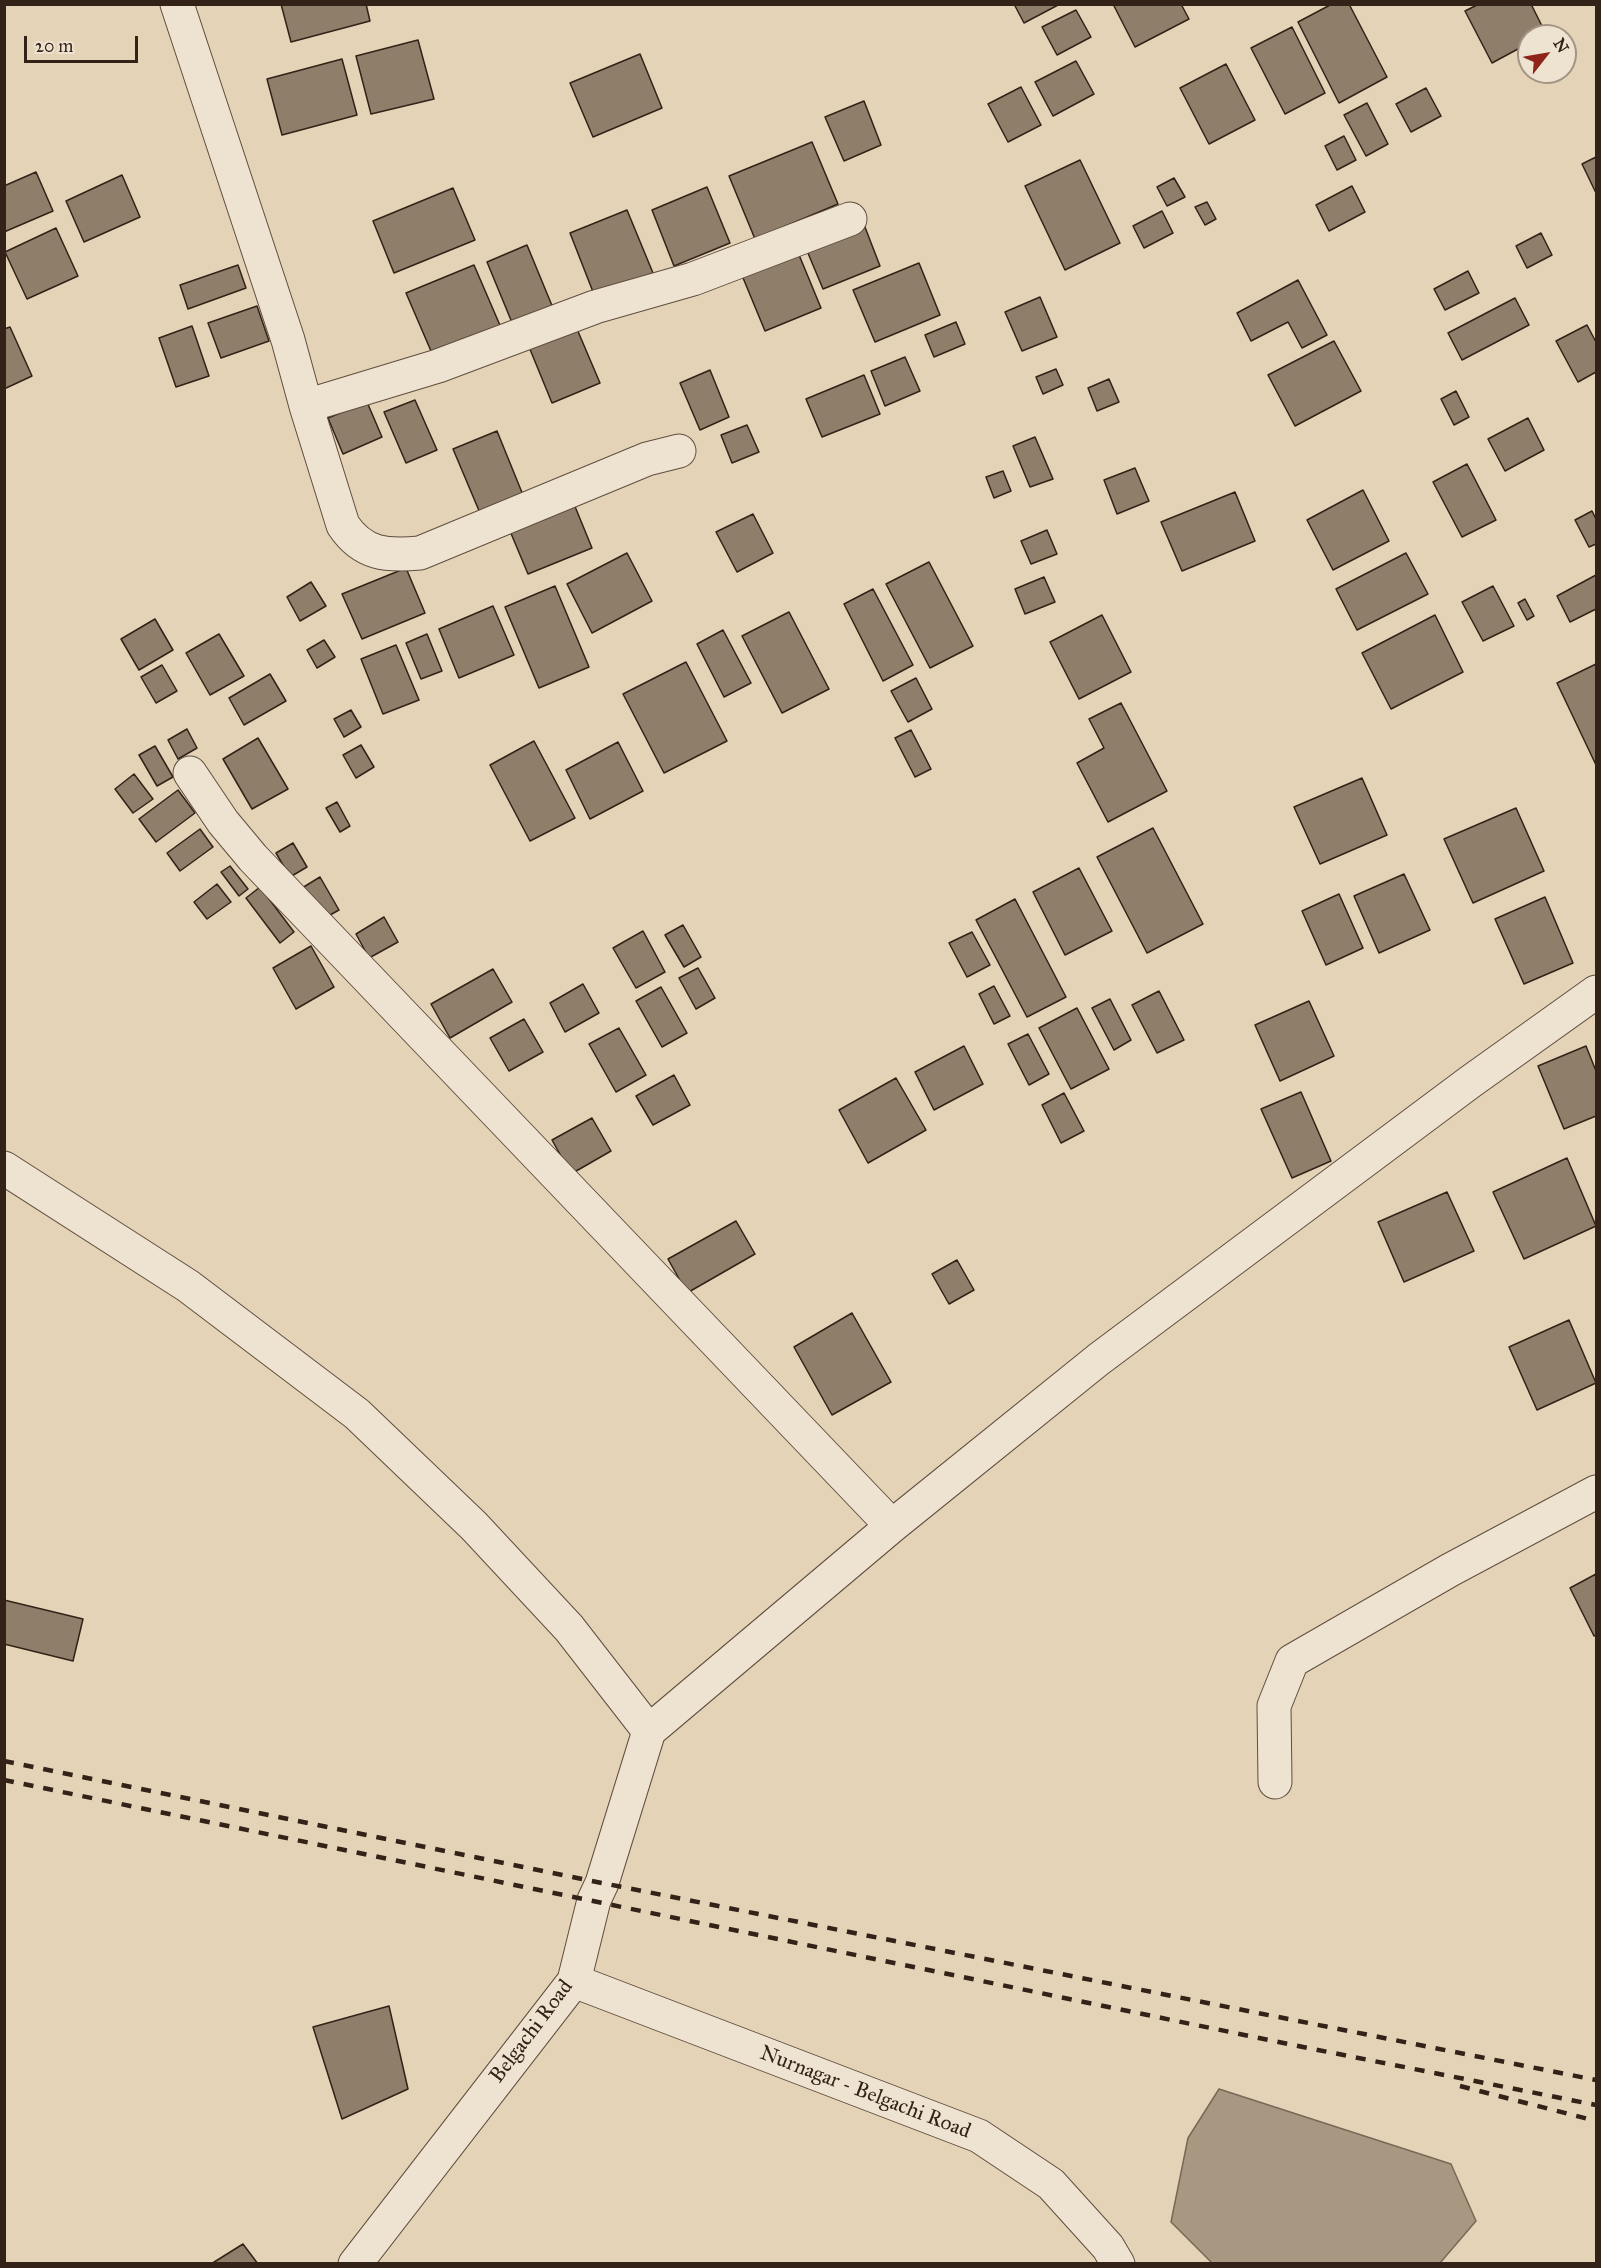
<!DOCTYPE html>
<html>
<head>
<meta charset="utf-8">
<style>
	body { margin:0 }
	#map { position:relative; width:1601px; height:2268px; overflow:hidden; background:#e5d3b7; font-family:"IM FELL Great Primer",serif }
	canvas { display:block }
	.frame { position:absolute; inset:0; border:6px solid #322217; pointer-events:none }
	.north { position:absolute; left:1517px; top:24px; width:60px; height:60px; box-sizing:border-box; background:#eee2d0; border:2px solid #a39586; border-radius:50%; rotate:59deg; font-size:16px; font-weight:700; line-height:24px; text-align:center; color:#322217 }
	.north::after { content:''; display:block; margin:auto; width:21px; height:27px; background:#8f2418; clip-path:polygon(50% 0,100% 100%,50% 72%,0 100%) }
	.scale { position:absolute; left:24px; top:36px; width:114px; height:27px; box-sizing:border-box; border:3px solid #322217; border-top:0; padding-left:8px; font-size:18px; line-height:21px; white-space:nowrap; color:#322217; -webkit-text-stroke:4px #eee2d0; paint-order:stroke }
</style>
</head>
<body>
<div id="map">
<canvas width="1601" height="2268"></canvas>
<div class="frame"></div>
<div class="north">N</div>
<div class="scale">20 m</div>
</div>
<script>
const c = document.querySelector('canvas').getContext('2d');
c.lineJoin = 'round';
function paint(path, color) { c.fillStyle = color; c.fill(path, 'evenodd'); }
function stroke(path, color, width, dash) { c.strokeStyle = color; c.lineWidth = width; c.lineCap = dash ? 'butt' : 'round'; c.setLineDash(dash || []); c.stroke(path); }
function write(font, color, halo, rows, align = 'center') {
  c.font = font + ' "IM FELL Great Primer",serif'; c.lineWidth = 4.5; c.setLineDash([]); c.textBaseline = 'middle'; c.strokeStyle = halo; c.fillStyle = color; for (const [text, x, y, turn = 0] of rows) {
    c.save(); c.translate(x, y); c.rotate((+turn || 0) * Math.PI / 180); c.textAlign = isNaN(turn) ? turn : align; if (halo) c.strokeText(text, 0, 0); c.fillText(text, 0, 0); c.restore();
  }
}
const water = new Path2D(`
	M1219,2089L1451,2164L1476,2221L1440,2263H1212L1171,2222L1188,2138Z`);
paint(water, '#a89781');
stroke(water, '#796857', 1.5);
const building = new Path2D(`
	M281,4H366L370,21L291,42Z
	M1014,4H1060L1024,23Z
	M1113,4H1181L1189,19L1135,47Z
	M1332,4H1349L1387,77L1339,103L1298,22Z
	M1479,4H1531L1546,34L1529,36V43L1492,63L1465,11Z
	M1076,10L1091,37L1057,55L1042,27Z
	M1292,27L1325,93L1285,114L1251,48Z
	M418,40L434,99L371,114L356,56Z
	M640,54L662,108L593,137L570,83Z
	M342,59L357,115L282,135L267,79Z
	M1076,61L1094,94L1053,116L1035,82Z
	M1226,64L1255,120L1209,144L1180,88Z
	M1021,87L1041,125L1008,142L988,104Z
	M1426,88L1441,116L1411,132L1396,104Z
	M864,101L881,145L844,161L825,117Z
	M1367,103L1388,144L1366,156L1344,115Z
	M1344,136L1356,160L1337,170L1325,146Z
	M812,142L838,204L755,239L729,176Z
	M1596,157V193L1582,164Z
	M1080,160L1120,243L1065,270L1025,186Z
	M36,172L53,211L4,232V186Z
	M122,175L140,217L84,242L66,201Z
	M1174,178L1185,197L1167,206L1157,187Z
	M1352,186L1365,212L1329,231L1316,205Z
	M707,187L730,243L674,266L652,210Z
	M453,188L475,240L394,273L373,221Z
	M1207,202L1216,219L1205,225L1195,207Z
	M627,210L653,273L595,297L570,233Z
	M1162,211L1173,233L1144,248L1133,226Z
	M863,222L880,266L823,289L805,246Z
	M56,228L78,276L27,299L5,252Z
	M1541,233L1552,255L1527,268L1516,246Z
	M527,245L553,308L513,325L487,262Z
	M797,250L821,308L765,331L741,273Z
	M919,263L940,315L875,342L853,290Z
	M238,265L246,288L188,309L180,285Z
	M474,265L502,330L434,358L406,293Z
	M1468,271L1479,293L1445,310L1434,289Z
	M1298,280L1327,335L1302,348L1288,322L1251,341L1237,313Z
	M1040,297L1057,337L1022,351L1005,312Z
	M1515,298L1529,325L1462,360L1448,333Z
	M257,306L269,341L221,358L208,323Z
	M574,322L600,383L552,403L527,342Z
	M956,322L965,344L934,357L925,335Z
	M1587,325L1596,342V372L1578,382L1556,341Z
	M192,326L209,376L176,387L159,338Z
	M10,327L32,376L4,389V329Z
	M1334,341L1361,391L1295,426L1268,375Z
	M905,357L920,391L885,406L871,371Z
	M1056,369L1063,385L1043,394L1036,377Z
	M710,370L729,417L700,430L680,383Z
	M864,375L880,414L822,437L806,399Z
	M1109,379L1119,402L1097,411L1088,388Z
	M1456,391L1469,417L1454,425L1441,399Z
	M415,400L437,450L406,463L384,412Z
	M367,402L382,437L343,454L328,418Z
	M1528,418L1544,450L1505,471L1488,439Z
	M747,425L759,452L732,463L721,435Z
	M497,431L523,495L480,513L453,449Z
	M1035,437L1053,479L1030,487L1013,446Z
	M1467,464L1496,520L1462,537L1433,482Z
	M1135,468L1149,501L1117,514L1104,480Z
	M1003,471L1011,491L994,498L986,477Z
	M1363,490L1389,541L1333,570L1307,520Z
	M1235,492L1255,541L1182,571L1161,522Z
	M574,504L592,548L528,574L510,531Z
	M1592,511L1596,519V544L1589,547L1575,520Z
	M753,514L773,553L737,572L716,532Z
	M1047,530L1057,554L1031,564L1021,541Z
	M627,553L652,601L592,633L567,584Z
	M1406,553L1428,594L1357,630L1336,589Z
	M929,562L973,646L930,668L886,584Z
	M406,568L425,613L362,639L342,594Z
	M1596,575V609L1570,622L1557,596Z
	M1044,577L1055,602L1025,614L1015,589Z
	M311,582L326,606L300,621L287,597Z
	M555,586L589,667L539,688L505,607Z
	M1493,586L1514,626L1483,641L1462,602Z
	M873,589L913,665L883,681L844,604Z
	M1525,599L1534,616L1527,620L1518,603Z
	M493,606L514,655L459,678L439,629Z
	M789,612L829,689L782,713L742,636Z
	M1102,615L1131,672L1079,699L1050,642Z
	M1435,615L1463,672L1391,709L1362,653Z
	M155,619L173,650L139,670L121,639Z
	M723,630L751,683L724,697L697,644Z
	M219,634L244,676L210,695L186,653Z
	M427,634L442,671L421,679L406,643Z
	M324,640L335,657L317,668L307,650Z
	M396,645L419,700L383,714L361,659Z
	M686,662L727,741L664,773L623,694Z
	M1596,664V765L1557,683Z
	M162,665L177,691L156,703L141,677Z
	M270,674L286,701L244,725L229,698Z
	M916,678L932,709L908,722L891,691Z
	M1121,703L1167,791L1108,822L1077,763L1104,748L1089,719Z
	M351,710L361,727L344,737L334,719Z
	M187,729L197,748L178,759L168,740Z
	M911,730L931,769L915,777L895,738Z
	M258,738L288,789L252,809L223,759Z
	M534,741L575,818L530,841L490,765Z
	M618,742L643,791L590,819L566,770Z
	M361,745L374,767L356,778L343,755Z
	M155,746L173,777L157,786L139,755Z
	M134,774L153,799L133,813L115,789Z
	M1362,778L1387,835L1320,864L1294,807Z
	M178,790L195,813L156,842L139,819Z
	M337,802L350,826L340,832L326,808Z
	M1516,808L1544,871L1473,903L1444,839Z
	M1153,828L1203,924L1147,953L1097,857Z
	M200,829L213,847L180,871L167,853Z
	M293,843L307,867L290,877L276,853Z
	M230,866L248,889L239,896L221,872Z
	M1079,868L1112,931L1065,955L1033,892Z
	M1404,874L1430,930L1379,953L1354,896Z
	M320,877L339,910L321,920L302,888Z
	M217,884L231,902L207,919L194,902Z
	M260,887L294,932L280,943L246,898Z
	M1339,894L1363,948L1326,965L1302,911Z
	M1545,897L1573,963L1524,984L1495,919Z
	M1015,899L1066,997L1027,1017L976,920Z
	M384,917L398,942L369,958L356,934Z
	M683,925L701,957L684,967L665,935Z
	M643,931L665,972L636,988L613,948Z
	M972,932L990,965L967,977L949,943Z
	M311,946L334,987L296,1009L273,968Z
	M698,968L715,998L696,1009L679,978Z
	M493,969L512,1002L450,1038L431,1004Z
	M583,984L599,1013L565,1032L550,1003Z
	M994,986L1010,1016L994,1024L979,994Z
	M661,987L687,1033L662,1047L636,1001Z
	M1159,991L1184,1040L1157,1053L1132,1005Z
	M1110,999L1131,1040L1114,1050L1092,1008Z
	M1309,1001L1334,1056L1280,1081L1255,1025Z
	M1077,1008L1109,1069L1071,1089L1039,1028Z
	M524,1019L543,1052L509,1071L490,1038Z
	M619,1028L646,1075L616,1092L589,1044Z
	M1028,1034L1049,1074L1029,1085L1008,1044Z
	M964,1046L983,1084L934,1110L915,1072Z
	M1586,1046L1596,1071V1116L1564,1129L1538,1066Z
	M674,1075L690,1105L653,1125L636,1096Z
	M896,1078L926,1130L868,1163L839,1110Z
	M1301,1092L1331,1161L1292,1178L1261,1109Z
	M1064,1093L1084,1131L1061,1143L1042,1105Z
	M592,1118L611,1151L571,1174L552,1140Z
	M1567,1158L1596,1226L1524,1259L1493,1192Z
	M1447,1192L1474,1251L1404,1282L1378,1222Z
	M736,1221L755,1254L687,1293L668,1259Z
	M957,1260L974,1290L949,1304L932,1274Z
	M852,1313L891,1382L832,1415L794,1347Z
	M1569,1320L1596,1383L1537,1410L1509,1347Z
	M1596,1574V1635L1594,1636L1570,1588Z
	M4,1600L83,1619L73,1661L4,1644Z
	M389,2006L408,2089L342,2119L313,2027Z
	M243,2244L258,2264H211Z`);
paint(building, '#8f7e6a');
stroke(building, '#322217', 1.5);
const minor = new Path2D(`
	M177,4L288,340L306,406L343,525C363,555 387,556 420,553L647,459L679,451
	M306,406L438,366L595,307L693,279L850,219
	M190,773L223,822L253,858L892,1526
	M4,1168L188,1286L357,1414L474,1526L569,1628L649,1731L892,1526L1099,1359L1470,1082L1596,992
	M1275,1782L1274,1706L1292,1661L1450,1570L1596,1492
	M574,1981L979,2136L1051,2184L1108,2247L1118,2264
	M355,2264L574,1981L594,1900L602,1883L649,1731`);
stroke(minor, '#5f4e3f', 35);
stroke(minor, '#eee2d0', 33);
stroke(new Path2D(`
	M4,1761L602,1883L1596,2080
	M4,1780L1303,2047L1596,2105
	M1460,2086L1596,2121`), '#322217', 4.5, [10, 10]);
write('21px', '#322217', '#eee2d0', [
	["Belgachi Road",532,2032,-53],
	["Nurnagar - Belgachi Road",865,2093,21]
]);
</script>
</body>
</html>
